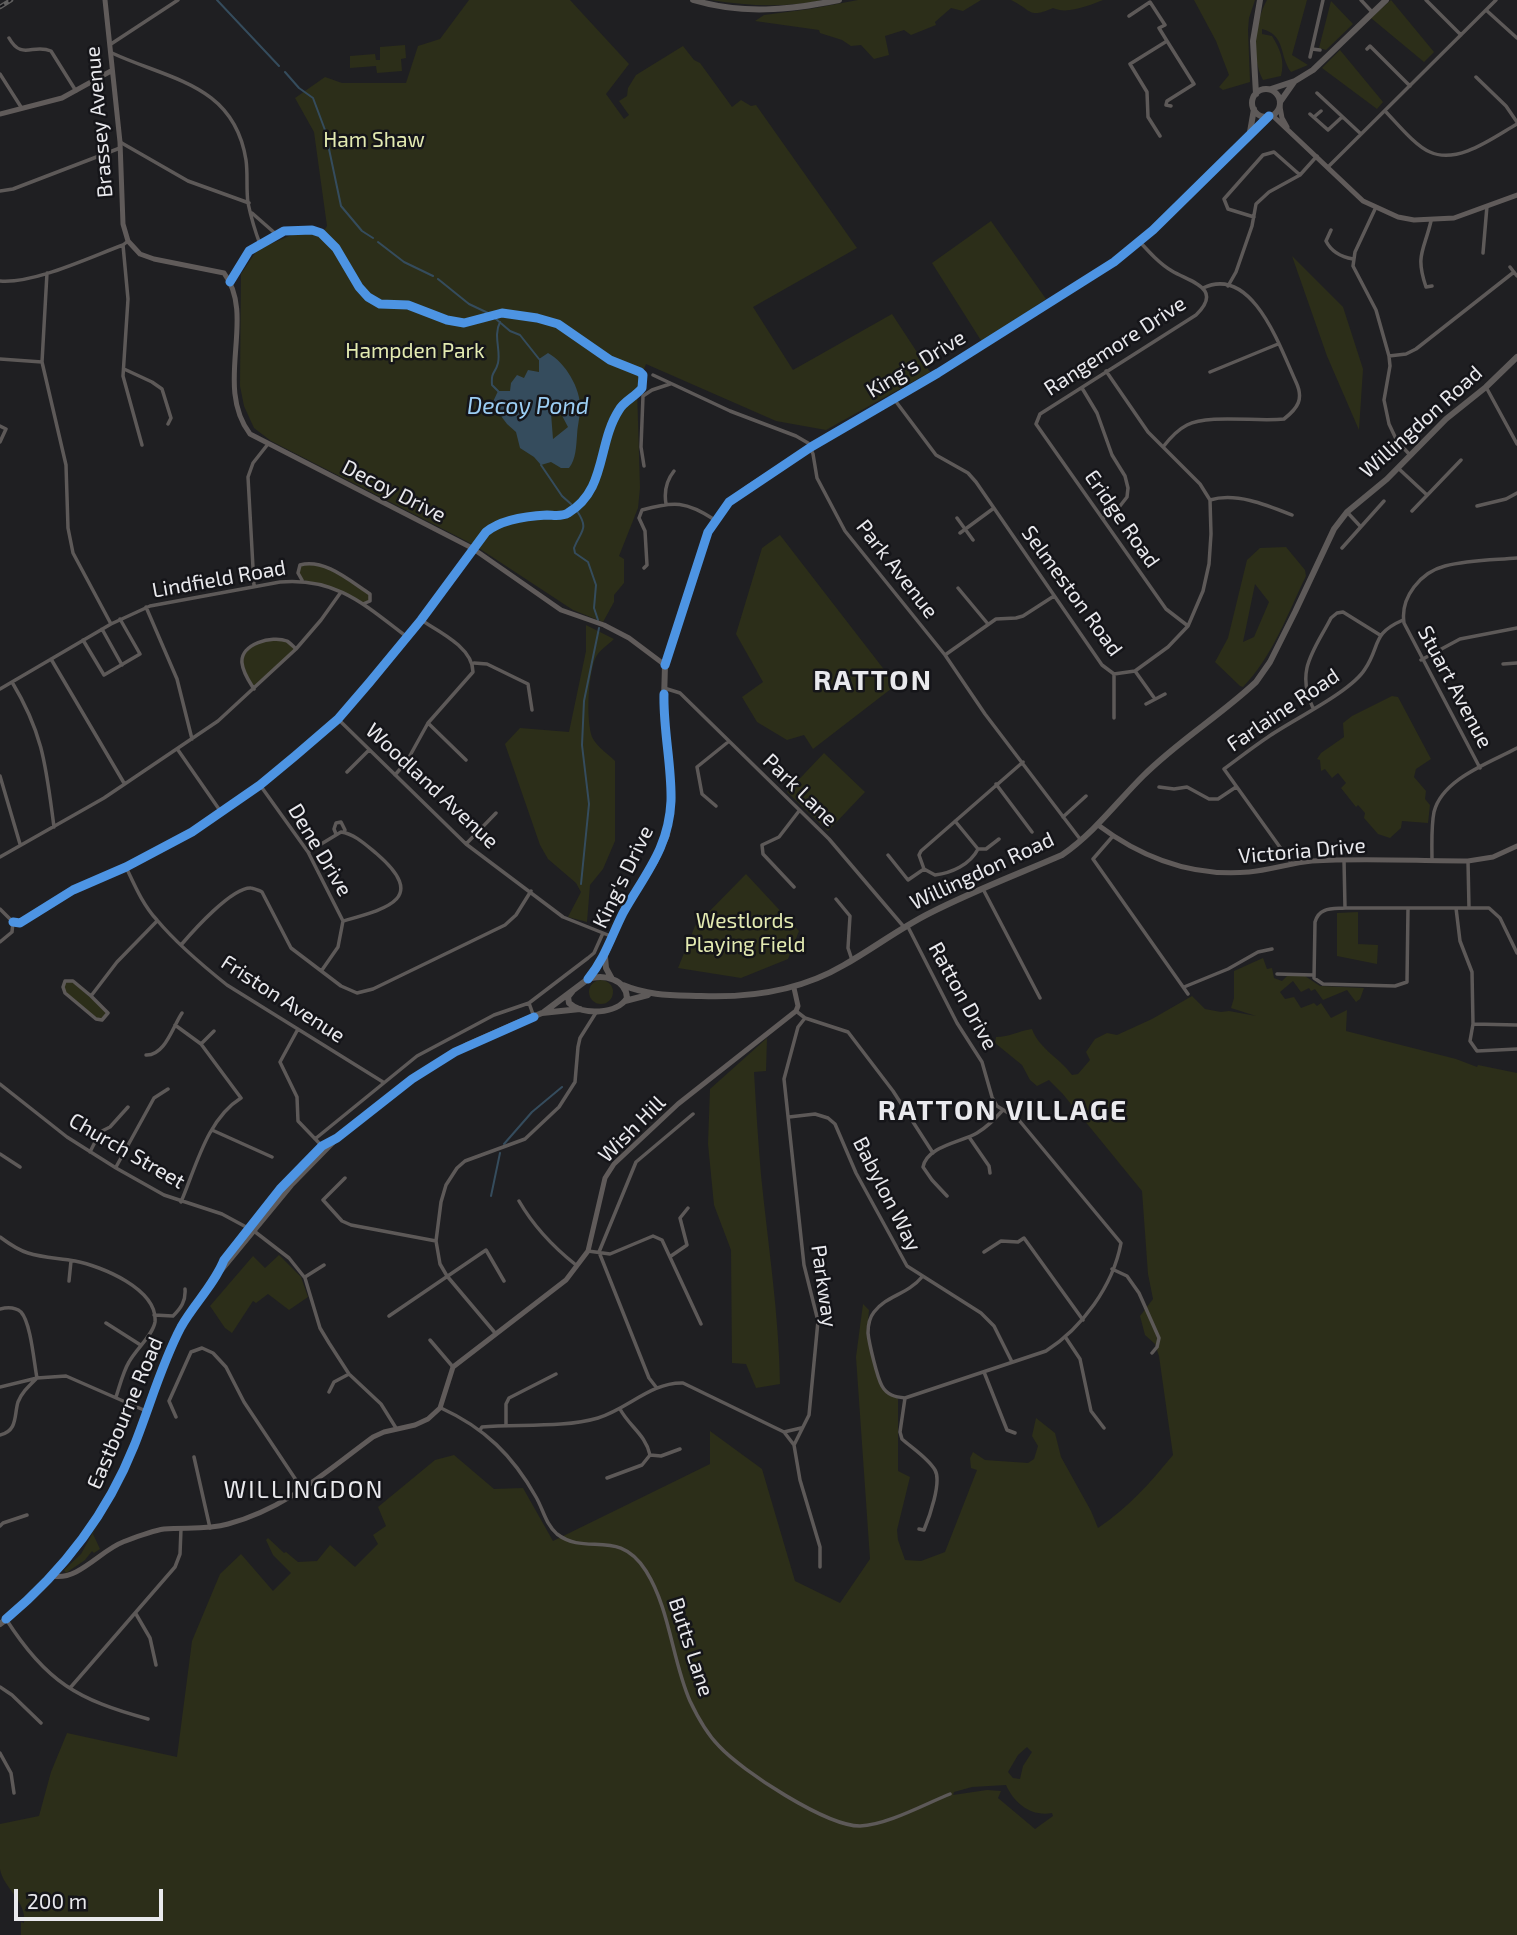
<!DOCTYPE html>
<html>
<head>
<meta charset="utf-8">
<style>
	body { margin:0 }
	#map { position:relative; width:1517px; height:1935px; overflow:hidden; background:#1f1f22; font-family:"Exo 2",sans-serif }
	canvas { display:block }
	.scale { position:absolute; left:14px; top:1889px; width:149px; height:32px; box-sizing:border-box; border:4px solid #e9e9ed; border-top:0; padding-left:9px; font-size:21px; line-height:24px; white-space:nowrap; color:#e9e9ed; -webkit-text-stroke:5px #151519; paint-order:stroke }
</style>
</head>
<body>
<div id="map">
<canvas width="1517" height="1935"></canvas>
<div class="scale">200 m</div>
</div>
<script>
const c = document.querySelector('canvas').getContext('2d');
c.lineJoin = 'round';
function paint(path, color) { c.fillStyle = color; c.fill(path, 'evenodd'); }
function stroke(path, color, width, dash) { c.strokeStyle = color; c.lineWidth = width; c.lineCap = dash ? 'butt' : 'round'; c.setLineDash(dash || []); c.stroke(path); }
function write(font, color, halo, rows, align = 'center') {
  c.font = font + ' "Exo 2",sans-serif'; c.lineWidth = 5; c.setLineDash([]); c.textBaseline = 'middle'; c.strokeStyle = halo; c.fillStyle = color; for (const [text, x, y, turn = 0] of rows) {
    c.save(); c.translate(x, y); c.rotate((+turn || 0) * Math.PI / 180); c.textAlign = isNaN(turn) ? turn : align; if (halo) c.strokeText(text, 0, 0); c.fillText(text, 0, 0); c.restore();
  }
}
paint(new Path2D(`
	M469,0H570L629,64L606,94L624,119L629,115L619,101L627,96L628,88L636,75L683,46L694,60L700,63L732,107L741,100L751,106L756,105L857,248L753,307L793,370L892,314L930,372L826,430L776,421L646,364L637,388L640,488L638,508L619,556L624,559V583L614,595V602L603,622L573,610L474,545L271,441L254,428L244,406L240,386L241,274L255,253L268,245L294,234L310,232L320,237L327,226L314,132L295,98L325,77L342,83H406L418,46L440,39Z
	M711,0H823C786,8 748,6 711,0Z
	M858,0H981L963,11L951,8L935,22L936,25L911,35L904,30L885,36L889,55L874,59L861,45L851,46L842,40L820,33L819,30L755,21L764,15L810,9Z
	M1011,0H1103C1090,5 1067,15 1053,8C1028,19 1032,10 1011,0Z
	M1194,0H1255L1249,18L1248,30L1250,82L1223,90L1219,87L1229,75L1216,41Z
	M1267,0H1307L1292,55L1308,65L1291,72C1279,56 1286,35 1262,29V34L1272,36C1280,49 1285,60 1281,76L1263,80C1251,57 1254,23 1267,0Z
	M1391,0L1434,52L1424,62L1371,18Z
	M1331,1L1353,24L1326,50L1319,48Z
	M405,45L406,58L401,59L402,71L377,73L376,66L350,68V56L375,54L376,60H380V47Z
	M1340,50L1383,102L1377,109L1322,68Z
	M991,221L1046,299L982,342L932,263Z
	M1292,256L1343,307L1363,369L1359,430L1327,356Z
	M780,535L896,685L813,749L804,735L787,740L757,722L742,697L763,682L736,634L762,548Z
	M1286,547L1305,570L1306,576C1287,615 1273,656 1243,687L1240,686L1215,662L1228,638L1247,560L1260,548ZM1255,584L1269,602L1254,637L1243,642Z
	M319,563L370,594V601L363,604L322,584L302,580L298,573L300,565Z
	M586,625L614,639C607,646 599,650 595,659C588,678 586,718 592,737C596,746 608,754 615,761V841L603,869L590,885L587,922L568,917L581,892L576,883L548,859L540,845L505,744L520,728L569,732L586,651Z
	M271,640L286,641L296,649L254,689L248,681L241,660C247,645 256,644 271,640Z
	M1392,696L1398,697L1431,759L1416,769L1414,777L1426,791L1425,799L1430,805L1428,823L1402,821L1401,828L1390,838L1378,834L1364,818L1365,813L1358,805L1356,807L1341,788L1346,783L1338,773L1332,778L1325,769L1321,771L1320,760L1317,759L1321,753L1344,737L1343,723L1352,716Z
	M824,753L865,792L828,831L787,792Z
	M746,874L799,931L788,959L741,978L678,968L695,926Z
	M1358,912V944L1378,945L1377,964L1337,956V913Z
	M1263,958L1267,969L1272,968L1274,978L1282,981L1287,976H1305L1320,986L1364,988L1360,999L1356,1002L1347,990L1323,1000L1315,989L1311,991L1309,988L1301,992L1293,981L1280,992L1285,999L1294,997L1301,1008L1314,1003L1317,1006L1321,1003L1331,1018L1347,1010L1346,1031L1456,1059L1477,1067L1478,1065L1517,1073V1935H21V1922L24,1923C27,1901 3,1888 0,1869C0,1855 0,1838 0,1824L39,1816L51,1772L67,1733L177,1757L192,1641L220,1574L241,1554L273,1591L291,1573L273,1555L266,1540L268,1538L284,1553L286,1552L298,1562L317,1561L330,1545L355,1567L378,1544L373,1535L386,1526L378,1507L435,1460L454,1455L494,1489L523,1488L553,1541L710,1464V1431L762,1469L795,1581L840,1603L870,1559L856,1357L863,1304L869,1310L867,1333L871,1352L884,1389L898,1399V1471L910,1477L897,1530L898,1540L905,1560L921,1561L945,1552L977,1470L971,1468L970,1458L973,1452L985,1460L1028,1463L1034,1459L1038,1446L1032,1436L1036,1418L1055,1433L1061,1457L1091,1511L1098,1528C1128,1508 1150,1483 1173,1455L1159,1356L1155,1344L1145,1335L1140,1316L1153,1299L1148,1274L1142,1191L1062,1093L1049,1080L1037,1086L1030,1080L1022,1065L995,1043L996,1037C1010,1037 1018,1031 1032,1029C1039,1049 1060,1058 1072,1075L1078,1074L1090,1060L1086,1052L1095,1039L1107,1033L1117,1035L1152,1019L1192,996L1205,1009L1221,1012L1229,1011L1256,1016L1231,1008L1234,998V971ZM1027,1747L1032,1752L1023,1766L1020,1779L1013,1778L1008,1772L1018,1755ZM1006,1785C1014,1803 1031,1817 1052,1813L1053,1816L1035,1829L998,1798L1001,1791L987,1790L953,1795L954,1792L972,1787Z
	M589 992a12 12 0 1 1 24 0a12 12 0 1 1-24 0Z
	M70,980L108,1013L102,1020L96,1019L65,993L63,987L65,981Z
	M767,1038L766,1071L754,1072C756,1106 758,1141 761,1175C768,1245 779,1314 780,1384L756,1388L746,1364L732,1363L731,1250L714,1205L708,1144L710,1089Z
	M279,1255L301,1277L308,1297L289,1310L268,1294L256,1303L253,1301L232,1333L225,1328L210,1306L253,1256L265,1268Z
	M97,1525L93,1534L100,1549L94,1553L92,1551L85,1560L66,1573L64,1570L81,1554Z`), '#2c2e19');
paint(new Path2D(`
	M548,353C565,362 581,389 580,408C580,418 577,427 577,436C576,447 576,459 569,468H561L551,462L541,465L534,457L520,448L516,432L507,424L492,404L498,391H510L511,383L517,375L524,378L528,370L539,372V359ZM558,408L568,427L553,439L551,413Z`), '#354c5d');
stroke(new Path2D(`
	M217,0L279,66
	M285,72L299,88L313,98L325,130L341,206L362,231L373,238
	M378,242L404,262L433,276
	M438,279L469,304L488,313
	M496,319L510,331L520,335L539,359
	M498,391L492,385C491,370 495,375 498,363C501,350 493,336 500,322
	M541,465L562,496L571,504
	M577,511C590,530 580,531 574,548L575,553L588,562L596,585L594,608L598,620
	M581,884L589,804L582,745L584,701L599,628
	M504,1144L532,1112L562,1087
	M491,1196L500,1153`), '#354c5d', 2);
stroke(new Path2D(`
	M1361,0L1373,13
	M1426,0L1461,35
	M1486,10L1517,38
	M1129,16L1150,2L1165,25L1159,28L1167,41
	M9,38C22,61 33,43 51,51L76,91
	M111,44L178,0
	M1312,49L1320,50
	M1367,49L1370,46L1410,86
	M112,53C170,80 234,84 246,160C248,174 246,188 248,203C251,217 255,231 260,244
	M1310,57L1323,0
	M0,74L21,107
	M1476,77L1506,106L1517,122
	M1317,93L1361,134
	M1385,111C1396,122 1415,146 1430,152C1458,165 1494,137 1517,124
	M1310,114L1328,130L1342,117
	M1314,117L1321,111
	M1160,136L1148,117L1147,92L1130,64L1167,41L1194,84L1167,101L1166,105L1171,106
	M120,142L188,181L249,203
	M1329,166L1496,0
	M0,191L13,189L120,148
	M1376,207L1355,252L1353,266L1376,310L1389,356L1390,366L1384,400L1389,424L1397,441L1410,455
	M252,213L277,235
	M1254,217L1228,209L1224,199L1263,155L1274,152L1300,175
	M1431,221C1424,251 1415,255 1426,287L1432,286
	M1331,230L1326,241C1331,251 1341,257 1353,259
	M1140,242C1150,253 1160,264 1172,271C1190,282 1224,288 1196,315L1040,414L1036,424L1166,609L1188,626
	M123,245L128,299L123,376L142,445
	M1483,253L1487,206
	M1510,267L1517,276
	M47,273L42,362L66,465L68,528L73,553L111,624
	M0,281C34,284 90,257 123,245L128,241
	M1228,286L1236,272L1252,226L1256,204L1269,192L1300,175L1317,156
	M1389,356L1406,354L1416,349L1514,272
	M0,359L42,362
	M124,369L152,382L162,389L171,418L168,424
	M1210,372L1278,344
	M653,375L730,411L796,436L808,443L813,454L817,478L845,531L945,655L985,714L1080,839
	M1486,387L1517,444
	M1082,388L1097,413L1112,455L1125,476L1128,488L1127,497L1120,506L1103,518
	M894,399L936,455L968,473L976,482L1102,665L1114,674L1135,671L1168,647L1188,626L1203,591L1209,564L1211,534L1210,500L1200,484L1148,432L1106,371
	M0,426L6,429L0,442
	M1163,447C1170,438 1177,430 1187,425C1208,414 1258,422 1284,419C1298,408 1304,399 1296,382C1281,350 1253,264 1203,288
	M644,466L641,447L643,396L652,390L670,384
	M1398,468L1427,495
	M1210,500C1236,492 1267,505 1292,515
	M666,504C664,492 666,481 674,471
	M1477,506L1506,499L1517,493
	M1412,511L1461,460
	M1347,512L1360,526
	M957,518L973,540
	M960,533L994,508
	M1342,548L1384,501
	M644,568L647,565L645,531L639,518L642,510C674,501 686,501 715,520
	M302,580L298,573L300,565C324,558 350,581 370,594V601L363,604
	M254,586L248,477L253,463L268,444
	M958,588L988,624
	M146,607L177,679L192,739
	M102,629L122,665
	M83,640L104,675L140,654L120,619
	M945,655L996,619L1016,618L1023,616L1054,596
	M51,659L124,783
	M1421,660L1460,639L1517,628
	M474,663L487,664L528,684L532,710
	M1503,664L1517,663
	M1135,671L1155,699
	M1114,674V718
	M12,682C44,735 46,768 54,827
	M664,688L680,693L829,839L904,927
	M0,689L111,624L150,606L280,582C336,577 365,605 407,637
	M254,689C249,681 243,673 242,663C240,644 272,635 287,641C290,643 293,646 296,649
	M1146,704L1165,694
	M1313,708C1295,670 1314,651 1331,618L1337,613L1343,612L1380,635
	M338,719L466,844L563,917L613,937
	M428,723L466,760
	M178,750L221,812
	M1480,768L1404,623C1400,597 1421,572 1445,566C1468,560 1494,560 1517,558
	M347,772L369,750
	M395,775L407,761L428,723L473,672C473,648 440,632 421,620
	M0,776L20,844
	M996,784L1032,832
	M260,785L308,852L343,921L338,947L322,970
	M1159,787L1174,789L1187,787L1209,799H1218L1236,787
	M716,806L702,794L697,767L728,742
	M1063,817L1086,796
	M955,821L978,849C970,865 951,873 935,875L924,869L919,855L921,851L1023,762
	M336,834L334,829L336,823L341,822L345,830L344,832
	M1113,836L1093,859L1188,994
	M466,844L496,813
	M978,849H986L999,839
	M308,852L341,832C355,834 366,845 377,854C429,899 386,909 343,921
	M888,855L908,880L924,869
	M0,857L104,798L218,721L296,649L321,620L341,592
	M1344,860L1345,908
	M1432,861C1432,845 1431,827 1434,812C1442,779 1489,763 1517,748
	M1468,861L1469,908
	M1292,864L1224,769C1239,758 1253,747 1268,737C1292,720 1351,692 1365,669C1381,645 1371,634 1403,620
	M126,867C135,886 143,905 157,920C177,944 202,965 227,985L383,1082
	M794,887L763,854L762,845L779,837L799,811
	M983,889L1040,998
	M836,899L850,916L848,948L852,960
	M1408,908L1407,982L1395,986L1323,984L1314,978L1315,922C1319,907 1332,909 1345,908H1489L1500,918L1517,953
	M1456,908L1460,941L1472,972L1473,1024L1470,1041L1477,1051L1517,1049
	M0,909L13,922
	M13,922L20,923L73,890L126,867L192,832L260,785L295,756L338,719L369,683L421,620L486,532C502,519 526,516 547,515C553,515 562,517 568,513C607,490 597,444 619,410C624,401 635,397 642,388L643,375L640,372L610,360L558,324L537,318L502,313L464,323L447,320L408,305L380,304L368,297L359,287L336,248L321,233L312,230L284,231L249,251L230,282
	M907,925L957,1023L982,1062L992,1097L997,1106L1018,1119L1121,1243C1113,1286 1082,1328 1046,1351L905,1398C895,1397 887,1395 882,1386C877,1377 869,1343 868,1333C868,1326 870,1317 874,1312C887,1295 907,1295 922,1277
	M0,942L12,932L13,922
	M181,945C193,931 232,887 251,888C252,888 261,891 262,892L291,948L341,986L357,993L373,989L505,925L516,915L531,891
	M1277,974L1313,975
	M1184,987L1228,969L1258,952L1272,949
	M91,996L73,981H65L63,987L65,993L96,1019L102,1020L108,1013L91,996L117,962L157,921
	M529,1003L534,1017
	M796,1011L805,1018L798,1027L784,1079L804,1265L818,1321L809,1415L794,1445L800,1480L820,1547V1567
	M805,1018L848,1032L893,1091L933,1153
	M1474,1024L1517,1025
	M175,1025L201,1044
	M298,1029L280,1062L297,1097L298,1121L321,1145
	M146,1055C165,1056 173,1026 182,1013
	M0,1084L67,1137L116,1168L164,1195L222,1214L248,1228
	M789,1117L815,1114L828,1118L835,1124L856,1173L907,1266L981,1313L994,1326L1012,1362
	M212,1130L272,1157
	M969,1137L989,1166L990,1173
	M315,1139L417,1056L494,1015L529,1003L588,958L594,953L603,933
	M90,1152L100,1132L110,1127L128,1107
	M0,1154L20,1167
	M116,1167L154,1098L168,1089
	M345,1178L323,1200L342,1221L351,1225L436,1241
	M947,1196L932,1180L923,1167C927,1146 962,1142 977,1133C987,1127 995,1119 1002,1111
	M519,1201C534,1227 552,1246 576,1265
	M181,1202C196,1167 207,1119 241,1098L201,1044L214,1031
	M254,1231L289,1258L305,1278L320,1328L329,1343L349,1374L381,1404L396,1428
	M0,1237C8,1243 18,1250 28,1253C43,1258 60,1258 75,1261C101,1266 158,1289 155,1322C153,1335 136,1349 129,1362C123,1372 120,1385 116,1397
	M588,1251L610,1254L653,1236L662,1240L701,1324
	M984,1252L1001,1241L1018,1242L1024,1238L1083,1320
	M671,1256L687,1245L680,1218L688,1208
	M1112,1269L1127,1276L1139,1293L1159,1338L1157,1347L1152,1353
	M305,1277L324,1265
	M69,1281L71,1261
	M0,1309C8,1307 15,1307 21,1312C31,1323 34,1363 37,1378L0,1387
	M154,1315L173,1316C181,1308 186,1301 185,1289
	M389,1316L486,1250L504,1281
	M106,1323L139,1344
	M496,1334L447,1276L440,1264L436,1241L441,1202L446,1185L457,1168L465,1161L525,1139L559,1107L575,1082L578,1047L580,1038L597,1011
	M1066,1338L1080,1359L1091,1411L1104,1428
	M430,1340L453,1367
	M984,1372L1007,1430L1015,1433
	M656,1387L649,1378L599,1252L636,1162L693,1114
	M329,1392L334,1382L349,1374
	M905,1398L900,1432L902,1439C912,1448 928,1458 935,1470C942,1482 929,1518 924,1530L919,1529
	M441,1408C485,1428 513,1456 536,1497C543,1509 546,1525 557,1534C587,1557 618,1527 646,1571C670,1609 672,1660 690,1701C698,1718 706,1733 719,1746C742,1771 826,1826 860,1826C887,1825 925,1804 950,1794
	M176,1417L169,1401L191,1352L202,1348L213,1353L226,1367L244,1402L302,1489
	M506,1425V1404L509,1398L556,1374
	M480,1430L482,1427C518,1424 564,1428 598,1418C628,1409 651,1382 683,1383L784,1432L794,1445
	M784,1432L801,1428
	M0,1435C18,1431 14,1415 18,1402C22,1392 29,1386 37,1378L66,1376L146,1411
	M650,1455L661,1456L680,1449
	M194,1457L210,1528
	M607,1478L642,1465L650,1455C646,1435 629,1426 620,1409
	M0,1526L3,1523L27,1515
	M136,1614L150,1638L156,1665
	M6,1619C46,1682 78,1700 148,1719
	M0,1687L12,1695L41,1723
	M70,1688L175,1567L180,1554L181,1529
	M0,1753L11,1773L14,1793`), '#5d5958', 3.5);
stroke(new Path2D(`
	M105,0L120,142L123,224L128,241L140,254L154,259L224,273C257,317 213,385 250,434L472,548L561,610L604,625L629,638L665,665
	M1280,107L1282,118L1287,127
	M0,114L62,98L111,71
	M1272,115L1363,201L1398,217L1414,220L1454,218L1517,195
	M1098,825C1142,858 1193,877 1249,872C1270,870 1291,863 1312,861C1364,858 1417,861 1468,861L1493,857L1517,846
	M53,1576C78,1581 101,1550 123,1542C136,1537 151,1531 164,1529C186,1527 207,1530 228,1524C285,1509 327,1471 373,1437L384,1432L415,1425L428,1419L440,1408L453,1367L566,1280L588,1251L605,1178L614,1164L678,1104L796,1011L798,1006L794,988`), '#605b5a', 5);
stroke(new Path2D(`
	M693,0C743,15 789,10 839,0
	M1271,89L1295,81L1313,70L1386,0
	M1252 103a14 14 0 1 1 28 0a14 14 0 1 1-28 0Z
	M1256,94L1253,41L1260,0
	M1280,102L1294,82
	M1250,132L1254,109
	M605,957L606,968L612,979
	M588,979L605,955L623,914L655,862L667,835L671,800L664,700L665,665L708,532L729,502L749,487L811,447L938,373L1114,262L1153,230L1269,116
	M623,985C649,996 673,995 701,996C751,998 800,991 844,965C874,948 900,928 930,913C973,891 1018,874 1062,855C1094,833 1116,803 1143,776C1178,741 1221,715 1256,682L1270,662L1295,612L1334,529L1347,512L1387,479L1446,419L1486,387L1517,357
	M625,1001L648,995
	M544,1012L588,979C604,974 626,979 627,998C617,1014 583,1016 569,1003L568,997L572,992
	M221,1270L291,1185L336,1139
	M0,1624C60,1580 106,1515 134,1447C150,1407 161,1366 181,1328C194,1304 214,1285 224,1260L280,1189L322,1146L337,1138L412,1079L467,1045L515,1024L542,1013L580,1009`), '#5e5a59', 6);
const rail = new Path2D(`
	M0,7L11,0`);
stroke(rail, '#605f5f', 4.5);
stroke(rail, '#151519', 2, [5]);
stroke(new Path2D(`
	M665,665L708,532L729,502L811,447L938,373L1114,262L1153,230L1269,116
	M13,922L20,923L73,890L126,867L192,832L260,785L295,756L338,719L369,683L421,620L486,532C502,519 526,516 547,515C553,515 562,517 568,513C607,490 597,444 619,410C624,401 635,397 642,388L643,375L640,372L610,360L558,324L537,318L502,313L464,323L447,320L408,305L380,304L368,297L359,287L336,248L321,233L312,230L284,231L249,251L230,282
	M588,979C605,958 611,937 623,913C645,874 669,848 671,801C672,766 663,730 664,694
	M6,1619C62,1572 107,1514 134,1446C150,1406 161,1365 181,1327C194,1304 214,1285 224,1260L280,1189L322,1146L337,1138L412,1079L455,1052L534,1017`), '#4d94e3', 9);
write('21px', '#e9e9ed', '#151519', [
	["Brassey Avenue",99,122,-95],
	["Rangemore Drive",1115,346,-33],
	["King's Drive",916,364,-31],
	["Willingdon Road",1421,422,-42],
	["Decoy Drive",394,491,27],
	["Eridge Road",1122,519,55],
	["Park Avenue",897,569,52],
	["Lindfield Road",219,579,-10],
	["Selmeston Road",1072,591,54],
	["Stuart Avenue",1455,687,62],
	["Farlaine Road",1283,710,-34],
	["Woodland Avenue",432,786,43],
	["Park Lane",800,790,44],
	["Dene Drive",320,850,59],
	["Victoria Drive",1302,851,-5],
	["Willingdon Road",982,871,-25],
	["King's Drive",623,877,-64],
	["Ratton Drive",963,996,61],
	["Friston Avenue",283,999,33],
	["Wish Hill",632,1129,-45],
	["Church Street",127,1151,30],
	["Babylon Way",887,1194,63],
	["Parkway",824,1286,82],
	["Eastbourne Road",125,1413,-67],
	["Butts Lane",691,1647,72]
]);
write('21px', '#e3eab1', '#151519', [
	["Ham Shaw",374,140],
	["Hampden Park",415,351],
	["Westlords",745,921],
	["Playing Field",745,945]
]);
write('italic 23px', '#9ccef4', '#151519', [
	["Decoy Pond",528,406]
]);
c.letterSpacing = '2px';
write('24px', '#e9e9ed', '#151519', [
	["WILLINGDON",304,1490]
]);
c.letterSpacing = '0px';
c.letterSpacing = '2px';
write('bold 28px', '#e9e9ed', '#151519', [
	["RATTON",873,681],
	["RATTON VILLAGE",1003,1111]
]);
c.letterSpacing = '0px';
</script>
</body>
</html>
